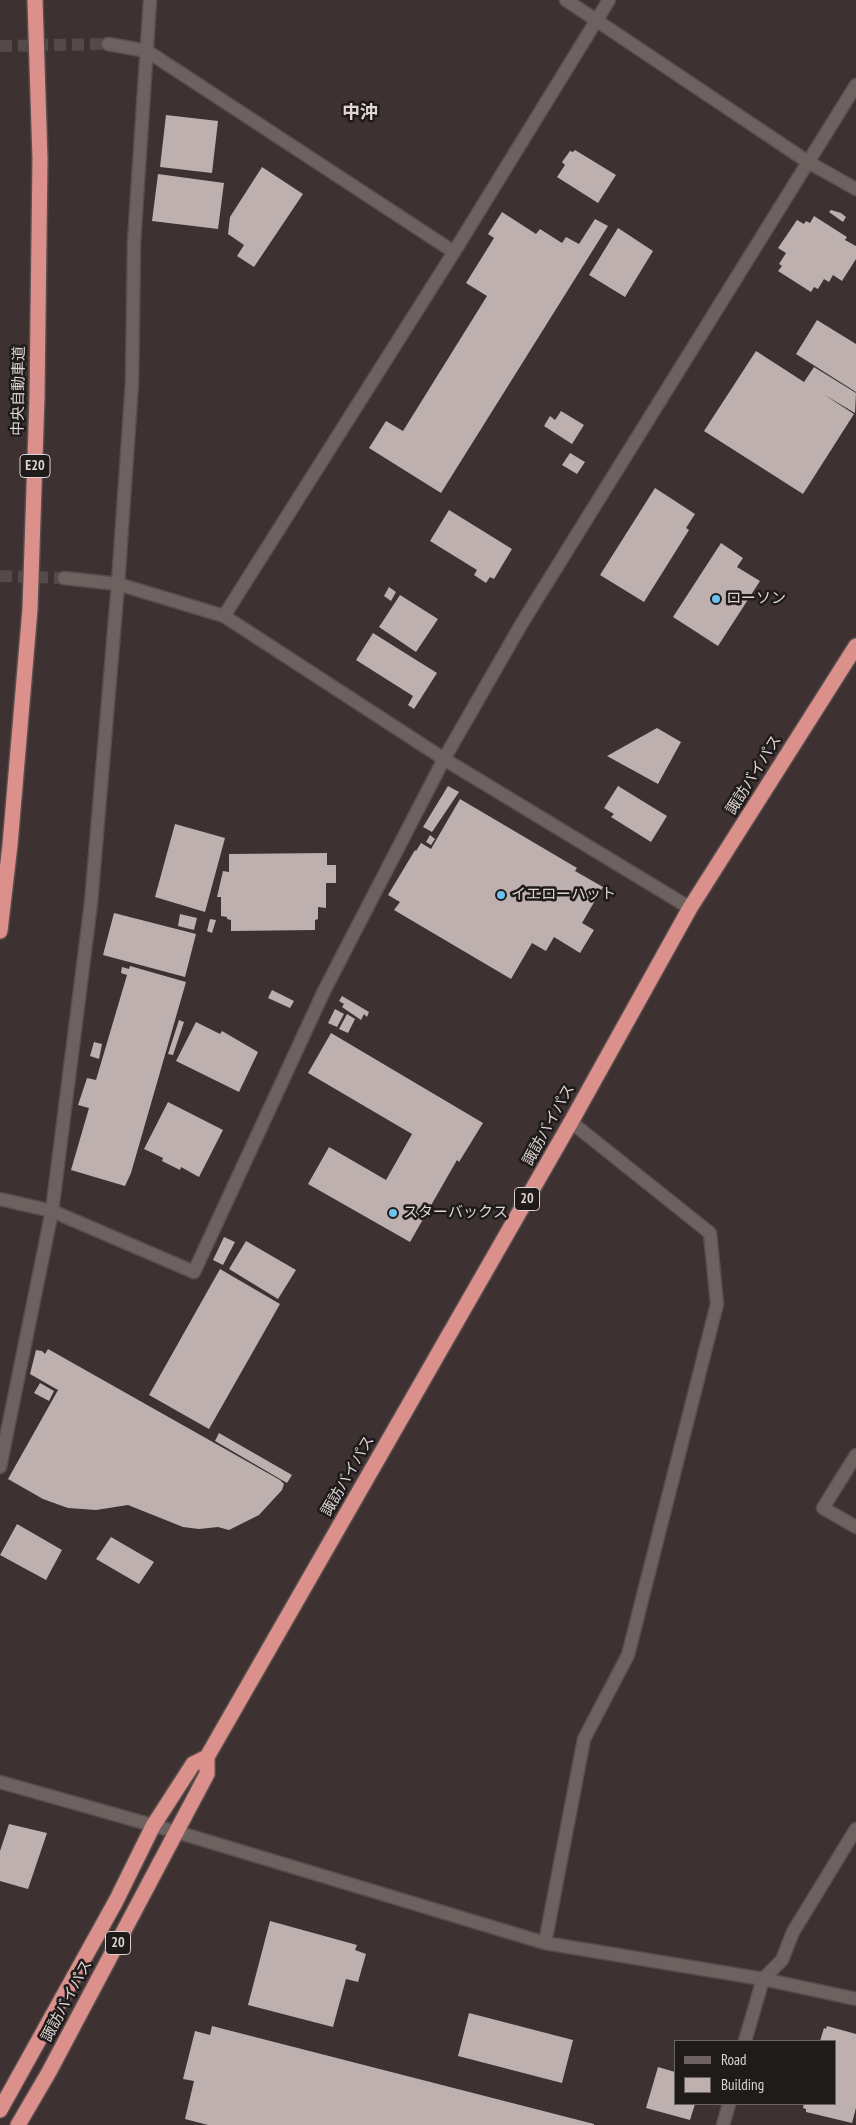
<!DOCTYPE html>
<html>
<head>
<meta charset="utf-8">
<style>
	body { margin:0 }
	#map { position:relative; width:856px; height:2125px; overflow:hidden; background:#3d3231; font-family:"PT Sans Narrow",sans-serif }
	canvas { display:block }
	.legend { position:absolute; left:674px; top:2040px; width:162px; height:65px; box-sizing:border-box; background:#201b1b; border:1px solid #6b6565; margin:0; padding:6px 9px; list-style:none; font-size:15px; color:#dcd5d4 }
	.legend li { display:flex; align-items:center; gap:10px; height:25px }
	.legend b { width:25px; border:1px solid #6b6565 }
</style>
</head>
<body>
<div id="map">
<canvas width="856" height="2125"></canvas>
<ul class="legend">
<li><b style="height:6px;background:#6e6261"></b>Road</li>
<li><b style="height:14px;background:#beb0ae"></b>Building</li>
</ul>
</div>
<script>
const c = document.querySelector('canvas').getContext('2d');
c.lineJoin = 'round';
function paint(path, color) { c.fillStyle = color; c.fill(path, 'evenodd'); }
function stroke(path, color, width, dash) { c.strokeStyle = color; c.lineWidth = width; c.lineCap = dash ? 'butt' : 'round'; c.setLineDash(dash || []); c.stroke(path); }
function write(font, color, halo, rows, align = 'center') {
  c.font = font + ' "PT Sans Narrow","Noto Sans JP",sans-serif'; c.lineWidth = 5; c.setLineDash([]); c.textBaseline = 'middle'; c.strokeStyle = halo; c.fillStyle = color; for (const [text, x, y, turn = 0] of rows) {
    c.save(); c.translate(x, y); c.rotate((+turn || 0) * Math.PI / 180); c.textAlign = isNaN(turn) ? turn : align; if (halo) c.strokeText(text, 0, 0); c.fillText(text, 0, 0); c.restore();
  }
}
paint(new Path2D(`
	M166,115L218,121L212,173L160,167Z
	M575,150L616,175L598,203L557,177L565,165L562,162L570,151L573,152Z
	M262,167L303,194L254,267L237,256L244,245L228,234L230,217Z
	M158,174L224,183L218,229L152,221Z
	M831,210L841,213L846,217L843,222L829,212Z
	M502,212L536,234L540,229L562,243L566,237L579,244L595,219L608,226L441,493L369,448L386,421L403,431L487,296L466,283L494,238L488,234Z
	M814,216L847,237L845,240L856,246V259L842,281L833,275L829,282L824,279L818,289L814,287L811,292L778,271L782,266L779,264L786,253L778,248L797,220L804,224L806,221L810,223Z
	M618,228L653,251L625,297L589,275Z
	M817,320L856,344V392L796,354Z
	M756,351L804,382L814,367L856,393L855,413L823,394L854,414L803,494L704,431Z
	M561,411L584,425L572,444L544,426L550,416L555,420Z
	M570,453L585,462L577,474L562,465Z
	M655,488L695,514L686,528L689,530L644,602L600,575Z
	M449,510L512,549L494,579L490,577L486,583L474,575L477,570L430,541Z
	M721,543L743,558L737,567L760,581L718,646L673,617Z
	M389,587L396,592L391,601L384,596Z
	M400,595L438,619L416,652L379,627Z
	M373,633L437,673L414,709L408,705L413,696L356,660Z
	M657,728L681,742L658,784L607,756Z
	M448,786L459,792L432,832L423,827Z
	M618,786L667,816L651,842L611,817L614,814L604,808Z
	M460,799L577,868L575,871L603,887L582,923L594,930L580,953L554,937L546,951L532,943L511,979L394,910L400,902L388,895L415,850L416,851L421,843L431,849Z
	M175,824L225,838L205,912L155,897Z
	M430,835L435,839L431,845L426,842Z
	M327,853V865H336V883H326V908L318,907V919L315,920V930L231,931V920L227,919V917L221,916V897H217L223,871L229,872V854Z
	M114,913L196,934L185,977L103,955Z
	M180,914L197,918L194,930L178,926Z
	M210,919L216,920L212,933L207,931Z
	M130,966L186,982L131,1173L125,1186L71,1170L89,1108L78,1105L87,1078L96,1080L127,975L121,973L122,967L129,969Z
	M272,990L294,1001L290,1008L268,998Z
	M342,996L369,1012L367,1017L364,1014L361,1020L342,1007L344,1004L339,1001Z
	M335,1009L344,1014L337,1027L328,1023Z
	M347,1014L355,1019L348,1033L339,1029Z
	M179,1020L184,1022L173,1055L168,1054Z
	M196,1022L220,1034L222,1031L258,1052L239,1092L176,1061Z
	M331,1033L483,1123L459,1162L457,1160L410,1242L308,1184L329,1147L386,1180L412,1134L308,1073Z
	M94,1042L102,1044L99,1059L90,1056Z
	M168,1102L223,1130L199,1177L181,1167L180,1170L162,1161L163,1158L144,1149Z
	M224,1237L235,1242L223,1265L213,1260Z
	M246,1241L296,1270L278,1299L229,1269Z
	M220,1269L280,1304L209,1429L149,1395Z
	M48,1349L280,1480L284,1484L282,1490L259,1515L229,1530L218,1527L199,1529L183,1527L128,1505L96,1510L68,1508L43,1499L8,1479L58,1390L30,1374L36,1350L42,1351L45,1354Z
	M40,1383L54,1391L49,1401L34,1393Z
	M219,1433L292,1475L287,1483L215,1441Z
	M17,1524L62,1550L46,1580L0,1555Z
	M111,1537L154,1562L139,1584L96,1559Z
	M9,1824L47,1833L28,1889L0,1881V1851Z
	M270,1921L357,1945L355,1950L366,1954L358,1982L346,1979L333,2027L248,2005Z
	M469,2013L573,2040L562,2083L458,2056Z
	M212,2026L594,2124V2125H208L185,2119L194,2081L183,2079L195,2031L210,2035Z
	M827,2026L856,2034V2108L852,2123L806,2112V2109L803,2108L804,2104H835V2041H820L824,2028L826,2029Z
	M658,2067L675,2072V2104H695L690,2120L646,2108Z`), '#beb0ae');
stroke(new Path2D(`
	M0,46L108,44
	M0,576L64,578`), '#554a49', 12, [12, 6]);
const minor = new Path2D(`
	M566,0L808,162L856,189
	M108,44L147,51L454,252
	M64,578L118,584L224,616L444,759L690,908
	M224,616L454,252L609,0
	M0,1199L52,1211L194,1272L324,991L444,759L522,623L856,85
	M856,1455L823,1508L856,1527
	M0,1467L52,1211L91,903L118,584L132,383L134,242L150,0
	M0,1782L177,1832L545,1943L763,1979L856,1999
	M545,1943L584,1739L628,1655L717,1304L710,1233L571,1122
	M745,2041L763,1979L782,1960L793,1932L856,1829
	M723,2125L729,2104`);
const highway = new Path2D(`
	M0,931L10,845L30,609L37,397L40,159L35,0
	M0,2110L116,1901L153,1826L193,1764L207,1757
	M18,2125L49,2072L207,1774V1757L571,1122L690,908L856,646`);
stroke(minor, '#584e4d', 15);
stroke(highway, '#584e4d', 18);
stroke(minor, '#6e6261', 12);
stroke(highway, '#dc908b', 15);
for (const [x, y, r, color] of [
	[716,599,5,"#6cc3f2"],
	[501,895,5,"#6cc3f2"],
	[393,1213,5,"#6cc3f2"]
]) { const dot = new Path2D(); dot.arc(x, y, r, 0, 2 * Math.PI); c.fillStyle = color; c.fill(dot); stroke(dot, '#201b1b', 2); }
for (const [x, y, w] of [
	[35,466,30],
	[527,1199,25],
	[118,1943,25]
]) { const box = new Path2D(); box.roundRect(x - w / 2, y - 11.5, w, 23, 4); c.fillStyle = '#201b1b'; c.fill(box); stroke(box, '#dcd5d4', 1); }
write('bold 14px', '#dcd5d4', null, [
	["E20",35,466],
	["20",527,1199],
	["20",118,1943]
]);
write('15px', '#dcd5d4', '#201b1b', [
	["中央自動車道",19,391,-89],
	["諏訪バイパス",754,775,-58],
	["諏訪バイパス",549,1125,-61],
	["諏訪バイパス",348,1476,-60],
	["諏訪バイパス",67,2001,-62]
]);
write('15px', '#dcd5d4', '#201b1b', [
	["ローソン",726,599],
	["イエローハット",511,895],
	["スターバックス",403,1213]
], 'left');
write('bold 18px', '#e1d3d1', '#201b1b', [
	["中沖",360,113]
]);
</script>
</body>
</html>
